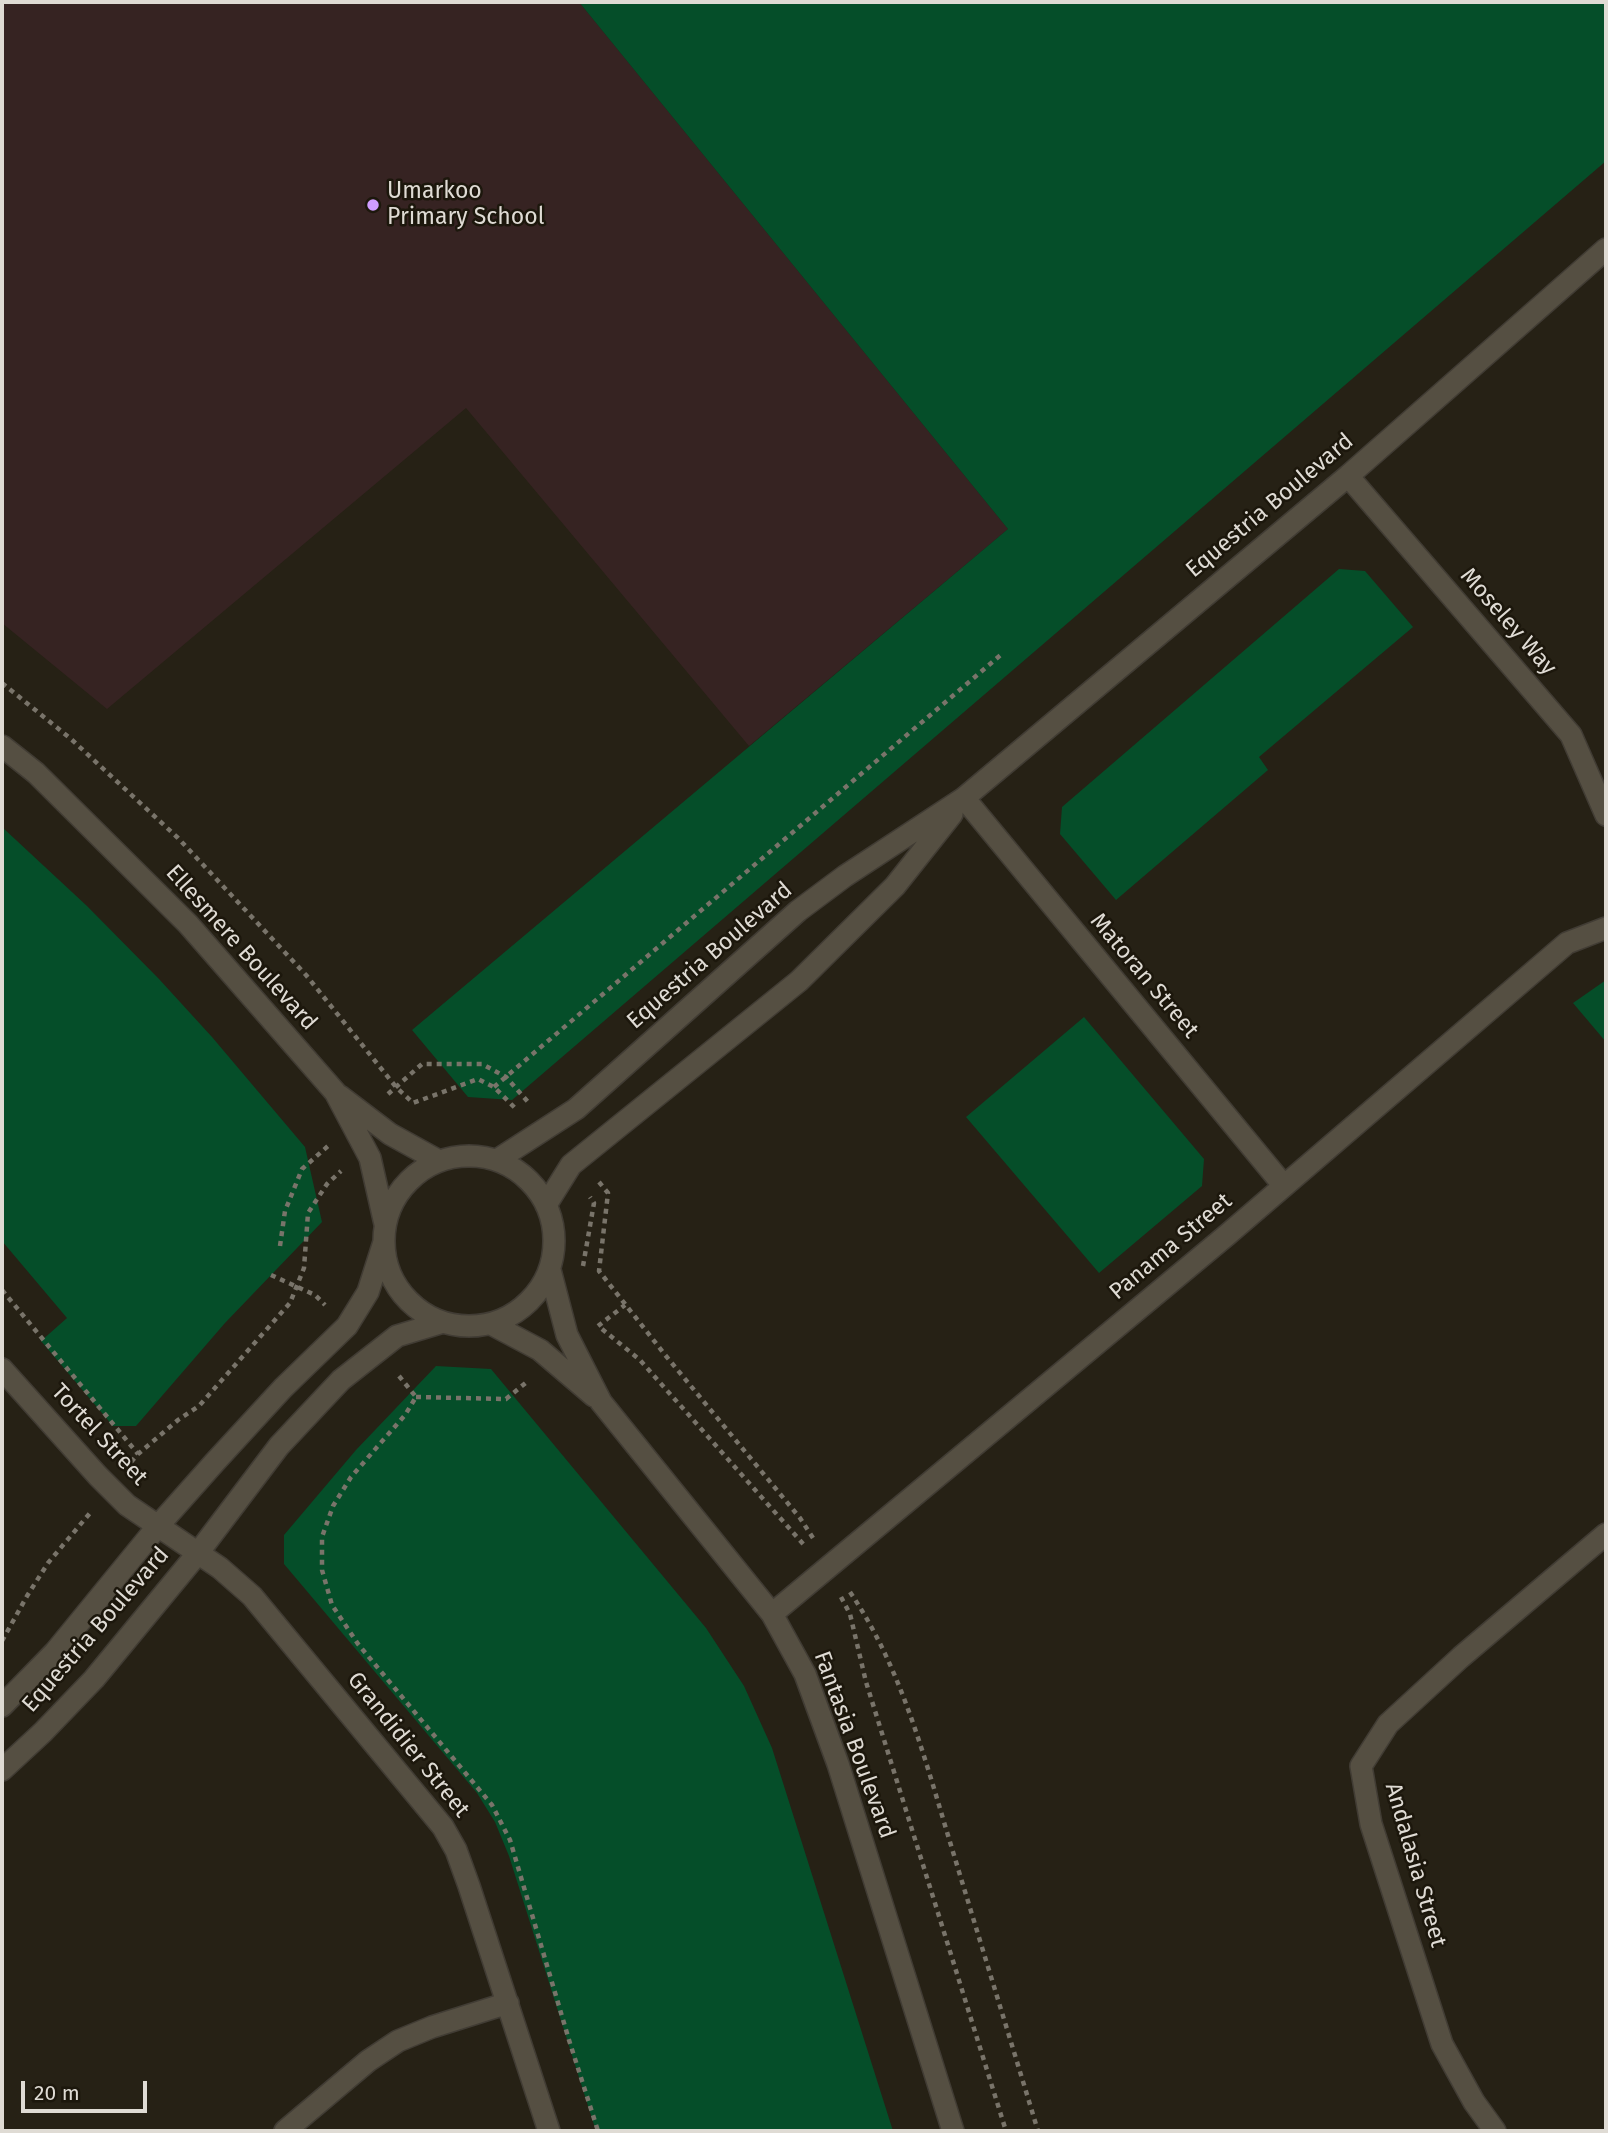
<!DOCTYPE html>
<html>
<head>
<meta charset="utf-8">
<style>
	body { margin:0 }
	#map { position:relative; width:1608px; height:2133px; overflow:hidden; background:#262115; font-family:"Fira Sans",sans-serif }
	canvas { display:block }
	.frame { position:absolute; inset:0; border:4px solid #dfdbd4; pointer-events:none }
	.scale { position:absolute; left:21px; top:2081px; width:126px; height:32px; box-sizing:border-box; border:4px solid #dfdbd4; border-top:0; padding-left:9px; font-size:21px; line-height:24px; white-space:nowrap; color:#dfdbd4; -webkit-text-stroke:5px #1c170c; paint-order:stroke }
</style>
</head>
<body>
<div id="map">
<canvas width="1608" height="2133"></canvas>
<div class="frame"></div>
<div class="scale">20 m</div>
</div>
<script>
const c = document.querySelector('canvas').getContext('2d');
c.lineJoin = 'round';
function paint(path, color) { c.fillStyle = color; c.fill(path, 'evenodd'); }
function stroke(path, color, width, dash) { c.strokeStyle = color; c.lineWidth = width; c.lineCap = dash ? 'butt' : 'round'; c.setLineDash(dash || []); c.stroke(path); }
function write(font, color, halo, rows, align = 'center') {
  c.font = font + ' "Fira Sans",sans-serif'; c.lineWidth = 5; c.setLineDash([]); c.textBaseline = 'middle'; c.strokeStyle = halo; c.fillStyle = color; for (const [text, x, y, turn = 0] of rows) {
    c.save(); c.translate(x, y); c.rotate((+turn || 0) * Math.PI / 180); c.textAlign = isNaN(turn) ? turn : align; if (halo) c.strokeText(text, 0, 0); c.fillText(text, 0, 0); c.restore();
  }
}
paint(new Path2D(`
	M2,2H579L1008,529L749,746L466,408L107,709L2,623Z`), '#362322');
paint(new Path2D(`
	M579,2H1606V161L512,1100L468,1097L412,1030L1008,529Z
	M1339,569L1365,571L1413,627L1259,757L1268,770L1116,900L1060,834L1062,807Z
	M2,827L87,906L159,979L212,1037L305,1147L322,1222L225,1323L136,1426H113L41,1341L67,1318L2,1241Z
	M1606,980V1042L1573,1003Z
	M1084,1017L1204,1159L1202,1186L1099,1273L966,1117Z
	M436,1366L491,1369L706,1628L744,1686L772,1748L893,2131H596L509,1856L495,1822L477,1793L284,1564V1535L356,1450Z`), '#054e29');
const minor = new Path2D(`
	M1348,476L1571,735L1606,815
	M2,746L36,773L188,924L335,1092L370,1158L385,1224
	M964,798L1284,1186
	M340,1096L390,1134L439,1161
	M384 1241a85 85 0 1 1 170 0a85 85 0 1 1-170 0Z
	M497,1160L576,1109L798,911L845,876L964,798L1348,476L1606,249
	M546,1205L571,1165L799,981L895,886L952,814
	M550,1270L567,1335L601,1402L772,1614L805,1674L838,1764L953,2131
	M491,1324L540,1350L594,1396
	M2,1369L98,1476L127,1505L220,1568L252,1596L443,1827L456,1850L469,1886L549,2131
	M772,1614L1227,1235L1567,943L1606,928
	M2,1706L55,1652L158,1526L214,1463L283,1388L347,1326L368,1292L384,1242
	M2,1770L43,1732L94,1679L198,1553L279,1446L341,1380L397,1336L440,1323
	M285,2131L368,2061L398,2041L432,2027L508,2003
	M1495,2131L1474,2102L1442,2044L1371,1824L1361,1766L1388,1724L1461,1657L1606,1534`);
stroke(minor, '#413c34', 24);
stroke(new Path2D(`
	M2,683L71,739L178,838L306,975L396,1087L413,1103L478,1079L494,1087L517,1110
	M494,1087L1003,653
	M388,1094L422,1064H482L506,1077L528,1102
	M599,1182L608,1193L599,1271L666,1356L800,1518L813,1538
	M280,1246L285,1211L302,1169L328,1146
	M583,1266L594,1203L590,1197
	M271,1275L315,1295L325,1305
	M2,1290L138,1454
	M598,1326L625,1305
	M602,1329L640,1360L804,1545
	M399,1376L416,1397L405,1415L351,1477L333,1506L322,1537V1570L332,1605L358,1644L492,1805L510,1840L569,2040L598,2131
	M416,1397L506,1399L528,1381
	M131,1462L138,1454L178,1420L199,1406L290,1303L304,1268L308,1213L327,1184L341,1171
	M850,1592C901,1667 924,1756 950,1842C979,1938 1009,2035 1038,2131
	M841,1597L850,1614L866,1682L1006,2131
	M2,1641L27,1596L48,1563L90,1513`), '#79746a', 4.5, [5, 5]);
stroke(minor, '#554f42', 21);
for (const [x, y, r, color] of [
	[373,205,7,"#d09dff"]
]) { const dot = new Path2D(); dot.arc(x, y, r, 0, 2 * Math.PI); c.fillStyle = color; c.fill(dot); stroke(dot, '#1c170c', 2.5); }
write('23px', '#dfdbd4', '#1c170c', [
	["Umarkoo",387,192],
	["Primary School",387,218]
], 'left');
write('23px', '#dfdbd4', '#1c170c', [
	["Equestria Boulevard",1270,506,-40],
	["Moseley Way",1508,622,49],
	["Ellesmere Boulevard",241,948,48],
	["Equestria Boulevard",710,956,-41],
	["Matoran Street",1144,976,50],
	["Panama Street",1171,1247,-40],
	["Tortel Street",99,1435,47],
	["Equestria Boulevard",96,1630,-49],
	["Grandidier Street",408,1745,51],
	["Fantasia Boulevard",854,1745,70],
	["Andalasia Street",1415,1865,74]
]);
</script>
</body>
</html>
